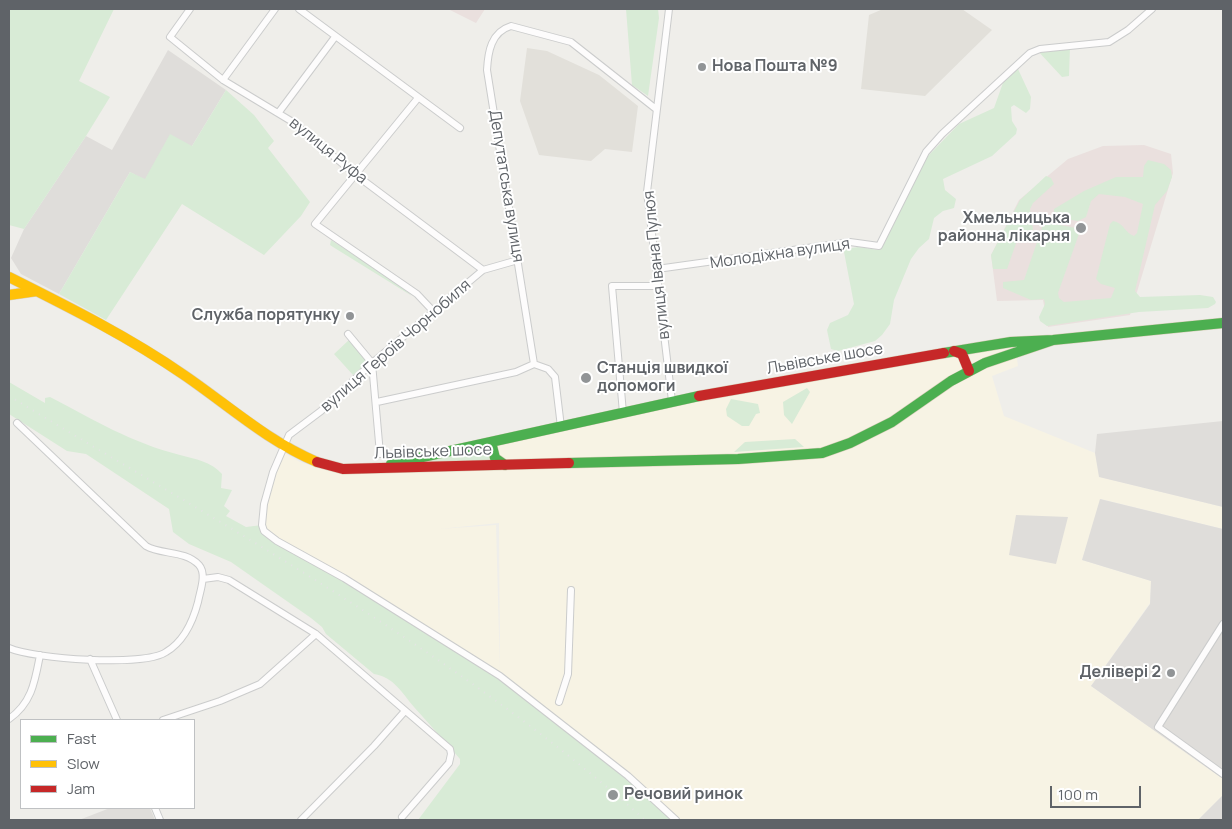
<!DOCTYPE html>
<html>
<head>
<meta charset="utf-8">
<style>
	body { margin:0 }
	#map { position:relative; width:1232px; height:829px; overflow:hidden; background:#efeeea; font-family:Manrope,sans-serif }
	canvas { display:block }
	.frame { position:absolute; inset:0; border:10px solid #5f6368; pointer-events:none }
	.legend { position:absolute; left:20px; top:719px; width:175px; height:90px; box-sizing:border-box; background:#fff; border:1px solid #bfc1c3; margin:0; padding:6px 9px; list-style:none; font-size:15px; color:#5f6368 }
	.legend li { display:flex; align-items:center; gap:10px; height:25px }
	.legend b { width:25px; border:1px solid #bfc1c3 }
	.scale { position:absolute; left:1050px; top:786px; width:91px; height:22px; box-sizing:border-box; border:2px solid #5f6368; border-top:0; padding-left:6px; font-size:15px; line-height:18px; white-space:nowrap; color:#5f6368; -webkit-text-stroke:4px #fff; paint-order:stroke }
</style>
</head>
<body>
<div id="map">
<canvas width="1232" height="829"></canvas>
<div class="frame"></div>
<ul class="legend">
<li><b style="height:6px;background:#4caf50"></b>Fast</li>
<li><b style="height:6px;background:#ffc107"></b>Slow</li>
<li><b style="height:6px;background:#c62828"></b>Jam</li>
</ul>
<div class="scale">100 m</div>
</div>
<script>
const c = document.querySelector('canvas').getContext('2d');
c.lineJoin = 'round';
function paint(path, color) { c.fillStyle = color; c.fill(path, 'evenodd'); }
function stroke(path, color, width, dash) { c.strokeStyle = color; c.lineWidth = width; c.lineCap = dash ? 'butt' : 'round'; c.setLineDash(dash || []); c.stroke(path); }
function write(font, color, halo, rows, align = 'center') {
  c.font = font + ' Manrope,sans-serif'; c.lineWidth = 4; c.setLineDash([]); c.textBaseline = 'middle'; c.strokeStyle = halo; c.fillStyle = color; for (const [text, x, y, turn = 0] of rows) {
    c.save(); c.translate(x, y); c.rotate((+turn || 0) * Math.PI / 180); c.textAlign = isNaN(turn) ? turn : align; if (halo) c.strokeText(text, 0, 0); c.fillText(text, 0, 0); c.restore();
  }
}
paint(new Path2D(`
	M1015,344L1018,366L992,376L1004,416L1095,453L1100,477L1223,507V529L1101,499L1082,560L1151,581L1150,603L1091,686L1223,779V795L1198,820H680L629,774L500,672L270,536L261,518L281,451L300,462L322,469L342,472L673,404ZM499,523L500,671L496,525L439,529Z`), '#f7f3e4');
paint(new Path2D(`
	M168,50L226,90L192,146L144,180L130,172L59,294L21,274L11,258L24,229L86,136L112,150Z
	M1223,421V507L1099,477L1095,453L1097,434Z
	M1100,499L1223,529V779L1091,686L1150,604L1151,581L1082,560Z
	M1016,515L1068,517L1056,564L1009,555Z
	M1223,795V820H1198Z
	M110,808H150L155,820H79Z`), '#dfddda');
paint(new Path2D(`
	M883,9H962L992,30L925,96L861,89L869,15Z
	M527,48L547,51L599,75L638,106L632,152L605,149L591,161L539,155L520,101Z`), '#e2e0da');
paint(new Path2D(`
	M448,9H485L476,23Z
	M1144,145L1171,154L1173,173L1130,315L1048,327L1043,300L997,301L991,255L1019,200L1068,159L1103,146Z`), '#eae0de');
paint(new Path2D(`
	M11,9H114L79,81L110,97L86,136L24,229L9,225V12Z
	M626,9H658L659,18L648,96L632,85Z
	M1070,47L1069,76L1062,77L1037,50Z
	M1012,69H1018L1031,97L1030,109L1026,113L1014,105L1011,107L1012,121L1017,129L1016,134L992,156L943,179L945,190L956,199L954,208L943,211L934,218L929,239L919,248L911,259L894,300L890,324L882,335L875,341L838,351L831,349L827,330L830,323L848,315L854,304L844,252L845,249L858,247L879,250L927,157L959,124L994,108L1004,80Z
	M226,90L254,115L274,141L268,148L310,202L301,216L264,255L182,204L106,320L59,294L130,172L145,179L170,134L192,146Z
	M1148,160L1164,164L1171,170L1172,177L1167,191L1155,205L1135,291L1140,297L1200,295L1213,297L1216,302L1215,304L1208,308L1139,312L1047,326L1040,321L1039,317L1045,304L1044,299L1031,300L1003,288V282L1024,280L1044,222L1076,228L1080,231L1058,293L1059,298L1064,302L1111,298L1115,288L1101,284L1096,279L1110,224L1113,221C1124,223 1125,233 1134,236L1137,233L1143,204L1125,197L1099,194L1091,201L1086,217L1078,221L1054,217V209L1084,191L1116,177H1143L1144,166Z
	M1046,176L1051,178L1054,184L1033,203L1030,209L1033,230L1020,232L1007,269H993L991,255L1020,200Z
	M331,240L394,281L412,296L333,247L330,245Z
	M349,340L369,361L353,375L334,354Z
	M9,382L45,403V398L50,397C94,420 132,443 180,455C195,459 212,462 222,474L221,488L232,490L224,506L230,511L226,516L246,527L262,525L264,531L500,676L628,776L676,820H418L460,764V759C445,741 429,724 414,707C402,693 394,677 374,674L326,634L322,627L311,618L231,562L189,544L173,532L169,509L86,454L67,451L9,414Z
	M807,388L810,392L792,424L784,415L783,402Z
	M731,399L758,404L760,413L756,414L749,426H742L727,416L726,409Z
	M795,439L804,447L734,452L745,442Z
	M491,442L499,461L366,470Z`), '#d8ebd6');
const street = new Path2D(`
	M190,9L170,37L223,80L291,121L356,175L483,270
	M299,9L460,128
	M669,9L647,192L672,401
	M223,80L275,9
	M418,98L315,224L417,294L433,311
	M279,112L335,37
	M518,260L483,270L372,363L321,411L289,435L273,472L264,504L262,525L264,531L277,541L344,578L500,676L628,776L676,820
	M657,269L850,242L879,246L926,152L942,134L1030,53L1040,49L1109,42L1128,30L1152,9
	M348,334L372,363L380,454
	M534,364L548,369L555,377L561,427
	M377,402L516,372L534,364L487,70C488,52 491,32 511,26L571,42L656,109
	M623,413L612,286H658
	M203,579L218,577L229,580L316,634L450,749L451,754L449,763L402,817
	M1223,624L1158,727L1223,774
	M9,648C34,659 144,667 166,652C183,642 193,621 198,602C200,591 207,574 199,565C185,550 161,555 146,546L17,423
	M90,659L117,720
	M559,702L568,674L571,590
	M9,719C32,703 35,681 40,655
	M163,720L220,701L260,684L316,634
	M155,808L160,820
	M301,820L374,746L405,711`);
const fast = new Path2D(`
	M944,353L1011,342L1053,340L1223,323
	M491,442L495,458L505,465
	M569,463L738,459L822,453L850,443L892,422L951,381L985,363L1053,340
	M391,464L699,396`);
const slow = new Path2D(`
	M9,277C69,307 129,337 184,375C228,405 267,441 317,462
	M9,295L37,291`);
const jam = new Path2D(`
	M954,351L962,354L969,371
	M699,396L944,353
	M317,462L343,469L569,463`);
stroke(street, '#cbcccc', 8);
stroke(fast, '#d7ceb8', 11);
stroke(slow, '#d7ceb8', 11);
stroke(jam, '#d7ceb8', 11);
stroke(street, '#fdfcfc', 6);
stroke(fast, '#4caf50', 10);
stroke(slow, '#ffc107', 10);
stroke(jam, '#c62828', 10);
stroke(new Path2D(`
	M9,396C227,528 454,650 645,820`), '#e4e4e4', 2, [1, 6]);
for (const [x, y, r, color] of [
	[702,67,5,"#919496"],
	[1081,228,6,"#919496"],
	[350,316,5,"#919496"],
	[586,378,6,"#919496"],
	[1171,673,5,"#919496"],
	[613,795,6,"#919496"]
]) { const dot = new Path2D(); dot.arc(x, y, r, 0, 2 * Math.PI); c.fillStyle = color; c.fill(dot); stroke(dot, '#fff', 2); }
write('bold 16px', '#5f6368', '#fff', [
	["Нова Пошта №9",712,67],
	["Хмельницька",1070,219,"right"],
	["районна лікарня",1070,237,"right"],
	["Служба порятунку",340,316,"right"],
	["Станція швидкої",597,369],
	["допомоги",597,387],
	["Делівері 2",1161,673,"right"],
	["Речовий ринок",624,795]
], 'left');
write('16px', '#5f6368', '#fff', [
	["вулиця Руфа",328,151,39],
	["Депутатська вулиця",506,186,81],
	["Молодіжна вулиця",780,254,-8],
	["вулиця Івана Пулюя",657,265,-96],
	["вулиця Героїв Чорнобиля",396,346,-41],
	["Львівське шосе",825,359,-10],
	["Львівське шосе",433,452,-2]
]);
</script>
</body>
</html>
